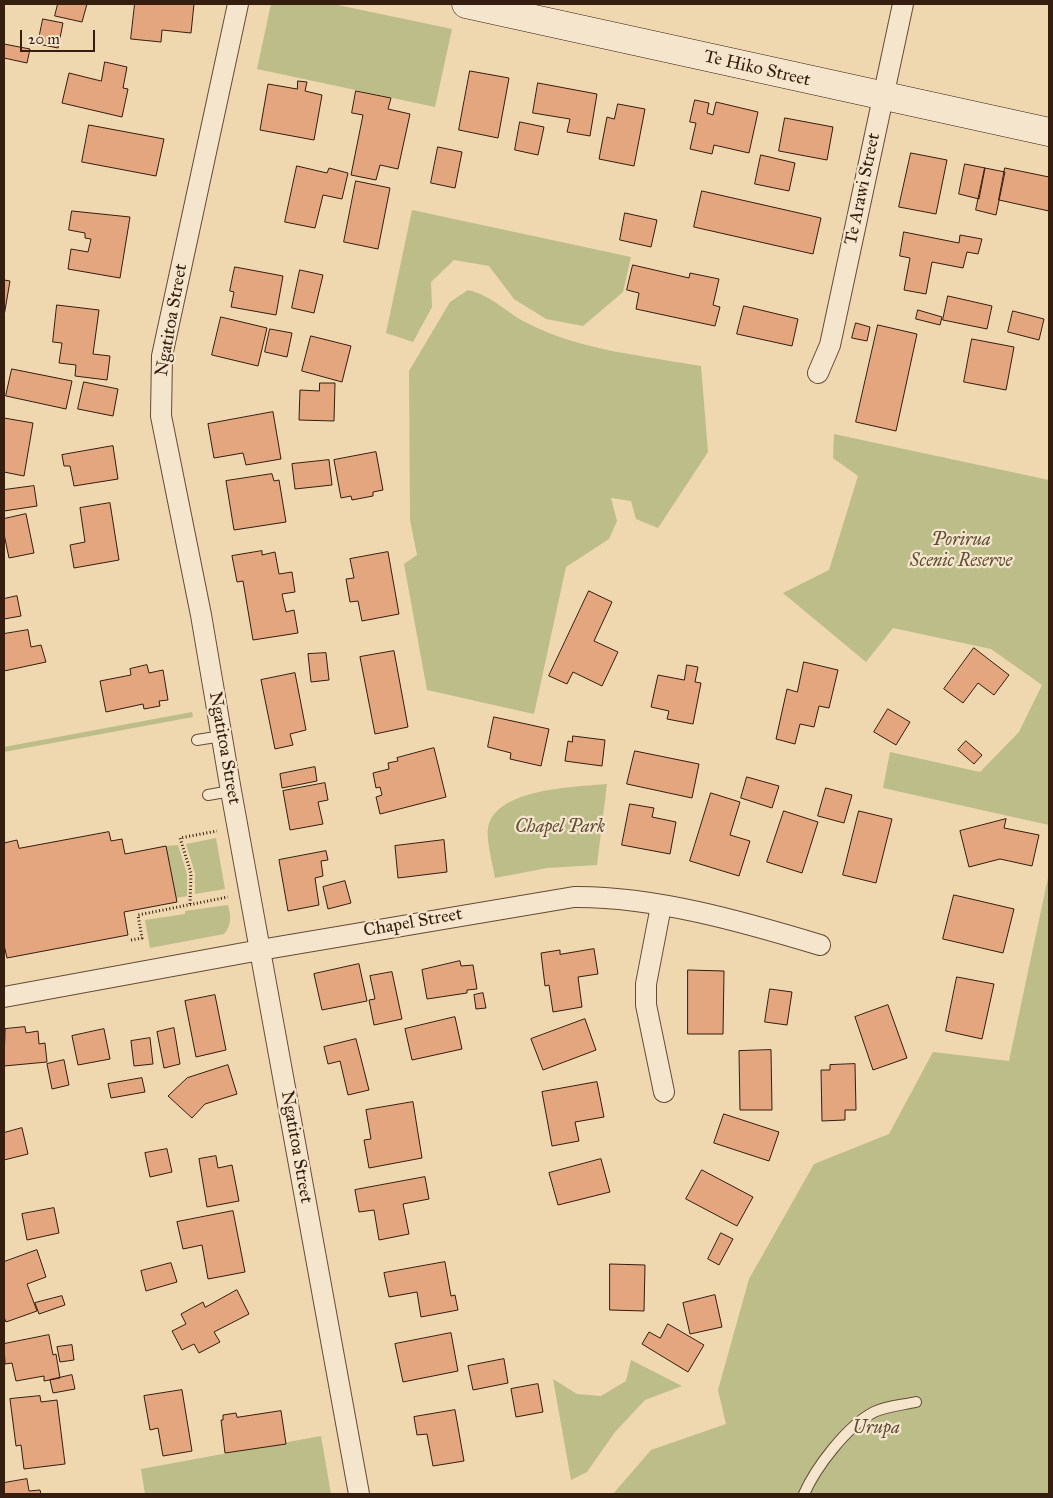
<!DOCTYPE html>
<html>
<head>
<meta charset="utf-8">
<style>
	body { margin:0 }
	#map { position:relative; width:1053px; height:1498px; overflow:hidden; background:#efd7b0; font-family:"IM FELL Great Primer",serif }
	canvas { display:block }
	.frame { position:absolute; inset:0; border:5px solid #351d0f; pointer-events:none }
	.scale { position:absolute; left:20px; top:30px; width:75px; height:22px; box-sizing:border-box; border:2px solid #351d0f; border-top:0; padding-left:6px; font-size:15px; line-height:18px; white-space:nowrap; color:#351d0f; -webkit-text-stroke:4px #f5e5cc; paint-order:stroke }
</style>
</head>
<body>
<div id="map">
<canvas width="1053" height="1498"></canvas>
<div class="frame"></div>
<div class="scale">20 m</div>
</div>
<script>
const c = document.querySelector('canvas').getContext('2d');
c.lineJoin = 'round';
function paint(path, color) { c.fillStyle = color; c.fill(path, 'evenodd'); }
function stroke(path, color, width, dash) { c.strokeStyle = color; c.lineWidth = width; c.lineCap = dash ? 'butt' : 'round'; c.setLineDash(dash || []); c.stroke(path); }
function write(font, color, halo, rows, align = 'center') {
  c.font = font + ' "IM FELL Great Primer",serif'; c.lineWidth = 4.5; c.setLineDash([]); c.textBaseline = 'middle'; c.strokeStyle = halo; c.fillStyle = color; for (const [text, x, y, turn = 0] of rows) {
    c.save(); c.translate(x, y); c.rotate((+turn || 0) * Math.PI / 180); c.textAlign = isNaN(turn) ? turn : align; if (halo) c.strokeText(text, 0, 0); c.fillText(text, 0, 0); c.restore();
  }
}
paint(new Path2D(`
	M271,4H333L452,29L435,107L257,69Z
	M412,210L631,257L623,292L583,326L546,319L514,299L489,266L454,260L431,282L432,307L413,342L386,333Z
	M468,290C493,296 505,312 527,323C579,350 644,356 701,366L708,452L658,528L636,519L631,501L611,498L617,521L609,539L566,567L534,714L427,690L404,564L417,555L410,520L409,371L450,302Z
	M834,434L1049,480V825L883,788L890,752L980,772L1019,732L1042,685L991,649L893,628L866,662L783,593L829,570L858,476L833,458Z
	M192,712L193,717L4,752V747Z
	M607,784L597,865L547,868L495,878C493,865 486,840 488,828C495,788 576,787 607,784Z
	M216,838L225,889L195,894V873L186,844Z
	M178,845L187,874V896L176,898L166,846Z
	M1049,873V1494H613L651,1450L726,1424L718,1390L749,1279L814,1164L889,1134L933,1052L1009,1061Z
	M228,905C231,917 232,924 224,934L150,948L145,920L185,914V911Z
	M631,1360L682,1386L645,1400L615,1432L587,1472L571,1480L553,1379L577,1394L601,1396L626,1381Z
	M321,1436L331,1494H145L141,1469Z`), '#bcbd89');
const building = new Path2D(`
	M58,4H87L82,22L55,16Z
	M135,4H194L191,33L162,30L161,42L131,39Z
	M43,19L63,23L58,48L38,44Z
	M4,44L30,49L27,63L4,58Z
	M105,62L127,67L123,88L128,89L122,117L62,103L69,73L101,81Z
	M470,71L509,78L498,138L459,130Z
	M298,81L307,82L305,91L322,95L314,140L260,130L268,84L297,89Z
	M538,83L597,94L590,136L567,132L570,119L533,113Z
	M356,91L391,98L388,109L410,114L398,169L380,165L376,180L351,175L363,115L352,113Z
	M695,100L709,103L707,113L713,115L716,102L758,112L749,153L714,145L712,154L690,149L696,123L690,122Z
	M618,104L645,109L634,166L599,159L607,117L614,119Z
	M785,118L833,127L827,160L779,151Z
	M520,122L544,127L538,155L515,150Z
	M89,125L164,139L156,176L82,162Z
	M438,147L462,152L455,188L431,183Z
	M911,153L947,160L936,214L899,207Z
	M761,155L795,163L789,191L755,184Z
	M965,164L985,168L979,199L959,194Z
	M297,166L327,173L329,168L348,173L342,199L323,195L315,228L285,222Z
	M985,168L1005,172L996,215L976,210Z
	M1005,168L1049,177V211L999,200Z
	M356,181L390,188L378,249L344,242Z
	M702,191L821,218L813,254L694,227Z
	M72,211L130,217L120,278L68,269L71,249L88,252L91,239L85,238V233L69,230Z
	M625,213L657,220L651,247L620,240Z
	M904,232L959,243L960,235L982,239L978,254L967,252L963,268L932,262L926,294L904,290L910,258L900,256Z
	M633,265L689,278L690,273L719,279L713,305L720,307L715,326L636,309L639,293L627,290Z
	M235,267L283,276L276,315L231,307L234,292L230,291Z
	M300,270L323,275L314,313L292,308Z
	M4,280L10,281L4,316Z
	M948,296L992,306L987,329L943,320Z
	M57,305L99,310L93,354L110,356L107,380L75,376L76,365L59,363L62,343L53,342Z
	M744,306L798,319L792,346L737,334Z
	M918,310L942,317L940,325L916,319Z
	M1013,311L1044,319L1039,340L1008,332Z
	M221,317L267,328L258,366L212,355Z
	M856,323L870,327L867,341L852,338Z
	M878,325L917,334L896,431L856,422Z
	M270,329L292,333L287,357L265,352Z
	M311,336L351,346L342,382L302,371Z
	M972,339L1014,347L1006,390L964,382Z
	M12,369L72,381L66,409L6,396Z
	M84,382L118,389L113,416L78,409Z
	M320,383H335L334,421L299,420L300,390L319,391Z
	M273,412L281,459L246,465L243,453L214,458L208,424Z
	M4,418L33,423L24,476L4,472Z
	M113,446L118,479L74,486L70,466H64L62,455Z
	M376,452L383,490L373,492V496L352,500L351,496L341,498L334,460Z
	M329,460L332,485L295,489L292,464Z
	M272,474L274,481L279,480L286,522L234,530L226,481Z
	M34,486L37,506L4,511V490Z
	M110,503L119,560L74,568L70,545L85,542L80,508Z
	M26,514L34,553L9,558L4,534V519Z
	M262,551V555L275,552L279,574L292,572L295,592L282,594L286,612L294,610L298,633L253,640L243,581L237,582L232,556Z
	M388,552L399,614L362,621L358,601L350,602L346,579L354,578L350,559Z
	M589,591L612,602L594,641L618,652L602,686L573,672L567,684L549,676Z
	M17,596L21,616L4,619V599Z
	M28,630L31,647L41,645L46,662L4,671V634Z
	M974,648L1009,675L994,695L978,683L963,703L944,689Z
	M394,651L408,727L375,734L360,657Z
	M326,653L329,680L311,682L308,654Z
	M804,662L838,670L829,708L819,706L814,727L800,724L795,744L776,739L787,689L797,692Z
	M147,665L149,673L163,670L168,700L159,701L160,706L144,709L143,704L106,712L100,681L131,675L130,669Z
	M687,665L698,667L695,682L701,683L693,724L667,719L669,711L651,707L658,675L684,680Z
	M295,673L306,730L290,734L293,745L275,749L261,680Z
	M888,709L910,722L896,745L874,732Z
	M494,717L549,729L541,766L510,759L511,753L488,747Z
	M573,736L605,740L602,766L565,761L568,741L572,742Z
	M966,741L982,755L974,764L958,750Z
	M434,748L446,797L380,814L376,797L382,795L380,787L376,788L373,773L389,769L388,763L398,761L397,758Z
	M635,751L699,764L692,798L627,784Z
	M315,767L317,781L282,788L280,774Z
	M747,777L779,786L772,808L741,798Z
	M325,783L328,800L318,802L323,824L290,830L283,791Z
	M826,788L852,795L844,823L818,816Z
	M711,793L740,802L730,835L750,841L739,876L690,861Z
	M630,804L654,808L652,817L676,822L670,854L622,845Z
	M784,811L818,822L802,873L767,862Z
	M859,811L892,819L876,883L843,875Z
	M1006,819L1004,828L1039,835L1032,866L1000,859L969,867L960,831Z
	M109,832L111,841L122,839L125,854L166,846L177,902L124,912L128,935L7,958L4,945V843L17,840L19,848Z
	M444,840L447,872L398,878L395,846Z
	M326,851L328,860L321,861L323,876L315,878L319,905L288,911L279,860Z
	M345,881L351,903L328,909L323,887Z
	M954,895L1014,909L1003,953L943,939Z
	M594,949L598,974L578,977L582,1007L553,1012L549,985L545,986L541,953L560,950V954Z
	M460,961L461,966L473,965L477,989L467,990V993L427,999L422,970Z
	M359,964L367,1001L322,1010L314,974Z
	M688,970L724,971L723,1034H688Z
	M392,972L402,1019L374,1025L369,1000L375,999L370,976Z
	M957,977L994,984L982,1039L946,1031Z
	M770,989L792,992L787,1025L765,1022Z
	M483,993L486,1008L476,1009L474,995Z
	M215,995L226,1050L196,1057L185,1001Z
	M888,1005L907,1058L873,1070L855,1017Z
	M455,1017L462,1049L412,1060L405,1029Z
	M585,1019L596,1050L543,1070L531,1039Z
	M25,1027L26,1033L38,1031L39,1044L45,1043L47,1062L4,1066L5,1029Z
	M174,1028L180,1064L164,1068L157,1032Z
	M104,1029L110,1059L78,1065L72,1036Z
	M150,1038L153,1064L134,1066L131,1041Z
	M356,1039L369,1090L348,1095L340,1061L328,1064L324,1047Z
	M771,1050L772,1110H740L739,1051Z
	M64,1060L69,1085L52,1089L47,1064Z
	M855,1064L856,1110H845V1120L822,1121L821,1070H830V1065Z
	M228,1065L237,1094L205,1104L192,1118L168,1096L187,1078Z
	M142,1078L145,1092L111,1098L108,1084Z
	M597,1082L604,1117L575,1122L579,1141L552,1146L542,1092Z
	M413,1102L422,1158L369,1168L364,1140L371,1139L366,1110Z
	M724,1114L779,1132L769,1161L714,1143Z
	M22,1128L28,1154L4,1160V1133Z
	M167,1149L172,1172L150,1177L145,1153Z
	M216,1156L218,1168L232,1165L239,1201L207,1207L199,1159Z
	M601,1159L610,1192L558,1205L549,1173Z
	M702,1170L753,1197L737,1226L686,1199Z
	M425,1177L429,1199L403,1204L409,1234L379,1240L374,1210L359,1212L355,1190Z
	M54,1208L59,1233L27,1240L22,1214Z
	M233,1211L245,1272L208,1279L202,1245L183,1249L177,1222Z
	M721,1233L733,1239L719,1265L708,1259Z
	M37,1250L46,1277L27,1284L37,1311L6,1322L4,1317V1262Z
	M445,1262L451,1296L455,1295L458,1310L421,1317L417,1292L389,1297L384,1273Z
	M171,1263L177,1282L146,1291L141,1271Z
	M610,1264L645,1265L644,1311L610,1310Z
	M237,1290L249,1314L214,1332L220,1342L199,1353L194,1344L182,1350L172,1331L186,1324L181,1314L203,1302L205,1307Z
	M715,1295L722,1327L690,1334L683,1303Z
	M62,1296L65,1305L39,1314L35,1303Z
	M668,1324L704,1345L688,1372L642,1344L649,1332L660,1338Z
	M451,1333L458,1371L403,1382L395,1344Z
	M49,1335L53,1355L56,1354L60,1378L44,1381V1376L16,1381L12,1363L5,1364L4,1344Z
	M72,1345L74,1360L60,1362L57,1347Z
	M504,1359L508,1383L473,1390L468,1366Z
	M72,1375L75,1389L53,1393L50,1380Z
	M538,1384L543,1412L516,1417L511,1389Z
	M182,1390L192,1451L163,1456L158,1428L150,1430L144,1396Z
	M40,1396L41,1402L57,1400L65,1464L24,1469L21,1445L16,1446L10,1399Z
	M455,1410L464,1461L433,1466L427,1434L417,1435L414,1417Z
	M281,1411L286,1444L225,1453L221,1420H223V1415L236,1413L237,1417Z
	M27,1479L29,1491L40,1490L41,1494H4V1483Z`);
paint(building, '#e3a67e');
stroke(building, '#351d0f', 1);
const lane = new Path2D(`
	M197,740L222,736
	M208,795L231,791
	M804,1494C816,1467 847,1426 874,1412C886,1406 903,1405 916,1402`);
const street = new Path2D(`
	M238,4L162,356L161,416L201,615L231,791L359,1494
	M818,373L830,345L903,4
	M661,906L646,984V1005L664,1092
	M4,997L260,950L574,897C653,896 744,922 820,945`);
const secondary = new Path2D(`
	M466,4L1049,132`);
stroke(lane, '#644c37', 12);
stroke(street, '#644c37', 22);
stroke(secondary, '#351d0f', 29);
stroke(new Path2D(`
	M190,904L191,873L180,838L217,831
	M131,940L142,938L138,915L228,897`), '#351d0f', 3, [1, 2.5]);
stroke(lane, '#f5e5cc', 10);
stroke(street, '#f5e5cc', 20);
stroke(secondary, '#f5e5cc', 28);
write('18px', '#351d0f', '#f5e5cc', [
	["Te Hiko Street",757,69,13],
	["Te Arawi Street",863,189,-78],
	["Ngatitoa Street",172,320,-80],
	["Ngatitoa Street",224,748,80],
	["Chapel Street",413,923,-10],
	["Ngatitoa Street",296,1147,80]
]);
write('italic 18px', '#5e4d34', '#f5e5cc', [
	["Porirua",961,541],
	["Scenic Reserve",961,562],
	["Chapel Park",560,828],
	["Urupa",876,1429]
]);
</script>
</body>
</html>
